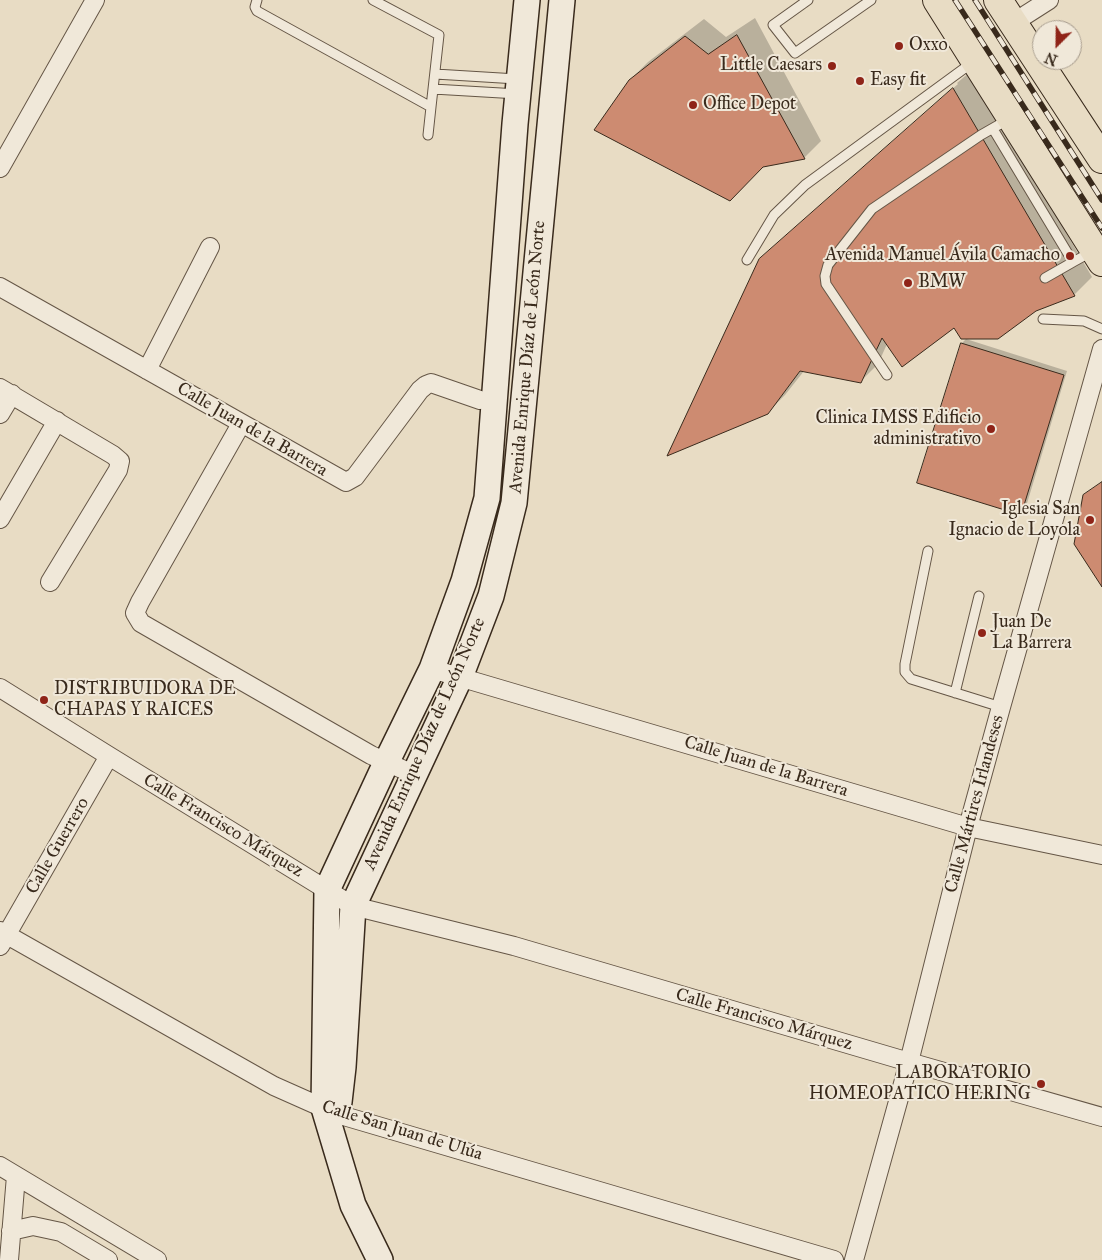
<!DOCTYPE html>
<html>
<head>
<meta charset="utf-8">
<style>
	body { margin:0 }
	#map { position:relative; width:1102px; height:1260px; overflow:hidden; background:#e8dcc4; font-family:"IM FELL Great Primer",serif }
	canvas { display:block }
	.north { position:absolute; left:1032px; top:20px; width:50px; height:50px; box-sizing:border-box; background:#f0e8d9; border:1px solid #a79c8d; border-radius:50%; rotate:203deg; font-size:14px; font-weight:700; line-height:20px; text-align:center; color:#392a1c }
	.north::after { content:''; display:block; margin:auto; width:18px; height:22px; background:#8f2418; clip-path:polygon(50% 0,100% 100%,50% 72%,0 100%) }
</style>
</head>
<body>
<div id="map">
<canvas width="1102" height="1260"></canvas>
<div class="north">N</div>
</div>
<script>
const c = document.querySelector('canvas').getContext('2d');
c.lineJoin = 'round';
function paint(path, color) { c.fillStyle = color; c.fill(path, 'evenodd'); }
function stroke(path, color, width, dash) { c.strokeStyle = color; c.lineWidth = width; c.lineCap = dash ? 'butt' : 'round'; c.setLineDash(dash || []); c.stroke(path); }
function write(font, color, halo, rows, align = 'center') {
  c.font = font + ' "IM FELL Great Primer",serif'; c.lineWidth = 4; c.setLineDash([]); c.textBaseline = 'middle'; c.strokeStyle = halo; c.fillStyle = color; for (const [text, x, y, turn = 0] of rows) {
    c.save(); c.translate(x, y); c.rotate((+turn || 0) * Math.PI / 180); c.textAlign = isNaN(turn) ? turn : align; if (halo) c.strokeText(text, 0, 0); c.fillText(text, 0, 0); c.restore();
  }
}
paint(new Path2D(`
	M755,18L821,141L804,158L630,80L648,62L704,19L726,37Z
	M971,71L1092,277L1074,295L887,344L878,364L860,382L804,371L785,395L767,413L760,260L958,84L957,83Z
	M966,339L1067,371L1025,510L1021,514L962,343Z`), '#0003');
const building = new Path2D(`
	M737,35L805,159L763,167L730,201L594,130L629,80L685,36L708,54Z
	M953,88L1075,296L1036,311L998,339H961L954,328L902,367L882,338L861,383L800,371L768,414L667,456L759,259Z
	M961,343L1064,375L1021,515L917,483Z
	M1102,482V587L1074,544L1083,495Z`);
paint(building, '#cd8b71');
stroke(building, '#392a1c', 1);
const lane = new Path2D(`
	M257,0L255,7L257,11L431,107L439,35L373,0
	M808,0L773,25L795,53L871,0
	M435,74L517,79
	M433,89L518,94
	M993,129L1073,262L1093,251
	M428,135L431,107
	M747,260L774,215L805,185L973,62
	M1045,278L1073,262
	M1043,319L1084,321L1102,329
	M887,375L826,284L825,276L828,265L872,209L981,135L1009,119
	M928,551L905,664V672L911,679L1001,707
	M955,693L979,596`);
const street = new Path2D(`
	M1013,23L1049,0
	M0,168L95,0
	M0,287L346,482L355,477L420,390L426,385L431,383L480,400
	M147,370L210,247
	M0,388L113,455L120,461L118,470L50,582
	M0,414L12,394
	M241,424L140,602L135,613L141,623L371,755L413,774
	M0,519L57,421
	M432,669L968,827L1102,855
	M0,688L109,756L353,906L514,946L909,1062L1102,1117
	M0,931L274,1086L337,1114L834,1260
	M0,946L109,756
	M0,1166L157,1260
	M11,1231L33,1226L61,1232L108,1260
	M9,1260L16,1176
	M854,1260L909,1062L968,827L1001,707L1102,349`);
const secondary = new Path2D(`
	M339,1102L343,1067L353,906L460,677L491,596L514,503L562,0
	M380,1260L353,1205L324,1108L327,890L386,763L432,669L464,581L487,498L515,124L527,0`);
const primary = new Path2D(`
	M937,0L1102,262
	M998,0L1102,159`);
stroke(lane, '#655646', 11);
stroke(street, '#655646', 20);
stroke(secondary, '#392a1c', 28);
stroke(primary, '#392a1c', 30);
stroke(lane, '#f0e8d9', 9);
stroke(street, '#f0e8d9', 18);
stroke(secondary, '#f0e8d9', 25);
stroke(primary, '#e8dcc4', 28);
const rail = new Path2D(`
	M955,0L1102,228
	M975,0L1102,200`);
stroke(rail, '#392a1c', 5.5);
stroke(rail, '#f0e8d9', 4, [11]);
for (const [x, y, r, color] of [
	[899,46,5,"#8f2418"],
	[832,66,5,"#8f2418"],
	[860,81,5,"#8f2418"],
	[693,105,5,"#8f2418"],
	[1070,256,5,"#8f2418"],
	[908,283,5,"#8f2418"],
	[991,429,5,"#8f2418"],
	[1090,520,5,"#8f2418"],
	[982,633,5,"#8f2418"],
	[44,700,5,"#8f2418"],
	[1041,1084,5,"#8f2418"]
]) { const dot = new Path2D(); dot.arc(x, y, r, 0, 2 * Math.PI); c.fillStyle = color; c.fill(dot); stroke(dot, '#f0e8d9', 2); }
write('18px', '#392a1c', '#f0e8d9', [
	["Oxxo",909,46],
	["Little Caesars",822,66,"right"],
	["Easy fit",870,81],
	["Office Depot",703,105],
	["Avenida Manuel Ávila Camacho",1060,256,"right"],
	["BMW",918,283],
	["Clinica IMSS Edificio",981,419,"right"],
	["administrativo",981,440,"right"],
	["Iglesia San",1080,510,"right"],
	["Ignacio de Loyola",1080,531,"right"],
	["Juan De",992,623],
	["La Barrera",992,644],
	["DISTRIBUIDORA DE",54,690],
	["CHAPAS Y RAICES",54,711],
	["LABORATORIO",1031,1074,"right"],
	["HOMEOPATICO HERING",1031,1095,"right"]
], 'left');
write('18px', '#392a1c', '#f0e8d9', [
	["Avenida Enrique Díaz de León Norte",528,357,-85],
	["Calle Juan de la Barrera",252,430,30],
	["Avenida Enrique Díaz de León Norte",425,744,-66],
	["Calle Juan de la Barrera",766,767,17],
	["Calle Mártires Irlandeses",975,804,-75],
	["Calle Francisco Márquez",223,826,31],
	["Calle Guerrero",58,846,-60],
	["Calle Francisco Márquez",764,1020,16],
	["Calle San Juan de Ulúa",402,1131,17]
]);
</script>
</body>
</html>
